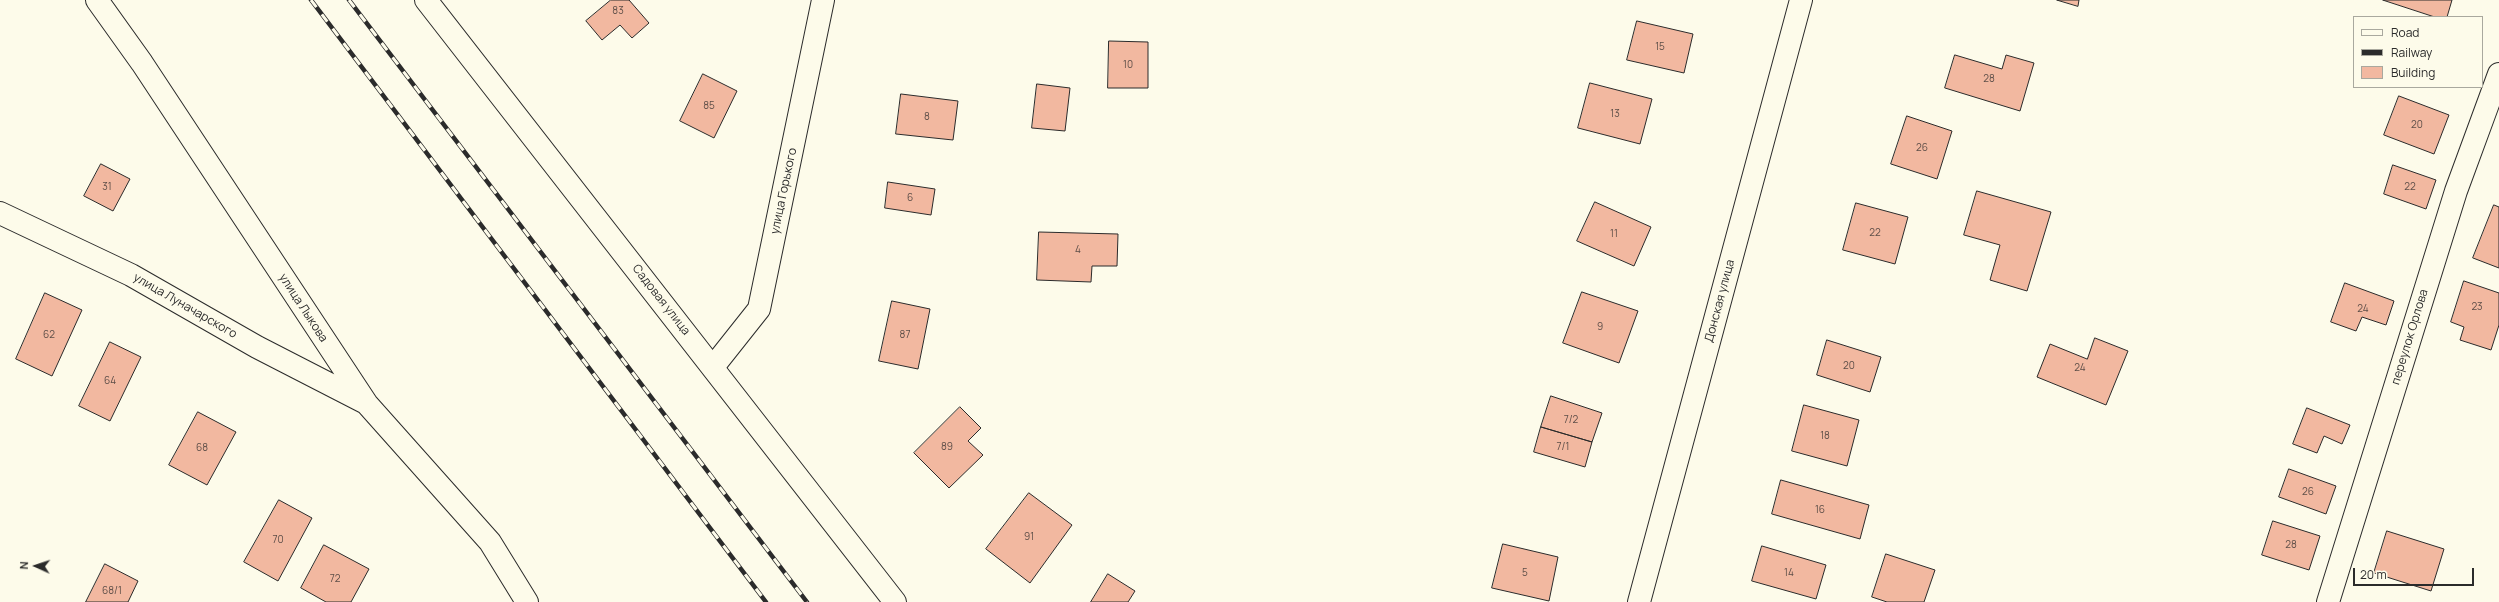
<!DOCTYPE html>
<html>
<head>
<meta charset="utf-8">
<style>
	body { margin:0 }
	#map { position:relative; width:2499px; height:602px; overflow:hidden; background:#fdfbea; font-family:Manrope,sans-serif }
	canvas { display:block }
	.legend { position:absolute; left:2353px; top:16px; width:130px; height:72px; box-sizing:border-box; background:#fdfbea; border:1px solid #a9a89e; margin:0; padding:5px 7px; list-style:none; font-size:12px; color:#2b2b2b }
	.legend li { display:flex; align-items:center; gap:8px; height:20px }
	.legend b { width:20px; border:1px solid #a9a89e }
	.north { position:absolute; left:16px; top:546px; width:40px; height:40px; -webkit-text-stroke:3px #fdfbea; paint-order:stroke; rotate:273deg; font-size:11px; font-weight:700; line-height:16px; text-align:center; color:#2b2b2b }
	.north::after { content:''; display:block; margin:auto; width:14px; height:18px; background:#2b2b2b; clip-path:polygon(50% 0,100% 100%,50% 72%,0 100%) }
	.scale { position:absolute; left:2353px; top:568px; width:121px; height:18px; box-sizing:border-box; border:2px solid #2b2b2b; border-top:0; padding-left:5px; font-size:12px; line-height:14px; white-space:nowrap; color:#2b2b2b; -webkit-text-stroke:3px #fdfbea; paint-order:stroke }
</style>
</head>
<body>
<div id="map">
<canvas width="2499" height="602"></canvas>
<ul class="legend">
<li><b style="height:5px;background:#fdfbea"></b>Road</li>
<li><b style="height:5px;background:#2b2b2b"></b>Railway</li>
<li><b style="height:11px;background:#f2b8a0"></b>Building</li>
</ul>
<div class="north">N</div>
<div class="scale">20 m</div>
</div>
<script>
const c = document.querySelector('canvas').getContext('2d');
c.lineJoin = 'round';
function paint(path, color) { c.fillStyle = color; c.fill(path, 'evenodd'); }
function stroke(path, color, width, dash) { c.strokeStyle = color; c.lineWidth = width; c.lineCap = dash ? 'butt' : 'round'; c.setLineDash(dash || []); c.stroke(path); }
function write(font, color, halo, rows, align = 'center') {
  c.font = font + ' Manrope,sans-serif'; c.lineWidth = 3; c.setLineDash([]); c.textBaseline = 'middle'; c.strokeStyle = halo; c.fillStyle = color; for (const [text, x, y, turn = 0] of rows) {
    c.save(); c.translate(x, y); c.rotate((+turn || 0) * Math.PI / 180); c.textAlign = isNaN(turn) ? turn : align; if (halo) c.strokeText(text, 0, 0); c.fillText(text, 0, 0); c.restore();
  }
}
const building = new Path2D(`
	M611,0H629L649,23L632,38L620,25L602,40L586,21Z
	M2057,0H2079L2078,6Z
	M2383,0H2452L2447,17H2435Z
	M1637,21L1693,34L1684,73L1627,60Z
	M1109,41L1148,42V88H1108Z
	M1955,55L2002,69L2006,55L2034,63L2020,111L1945,88Z
	M703,74L737,91L714,138L680,121Z
	M1590,83L1652,99L1640,144L1578,128Z
	M1037,84L1070,88L1065,131L1032,128Z
	M901,94L958,101L953,140L896,134Z
	M2399,96L2449,115L2434,154L2384,135Z
	M1907,116L1952,131L1937,179L1891,164Z
	M101,164L130,179L113,211L84,196Z
	M2393,165L2436,180L2426,209L2384,194Z
	M888,182L935,189L931,215L885,208Z
	M1977,191L2051,212L2027,291L1990,280L2000,245L1964,235Z
	M1595,202L1651,227L1634,266L1577,241Z
	M1856,203L1908,217L1895,264L1843,250Z
	M2494,205L2499,207V268L2473,258Z
	M1039,232L1118,234L1117,266H1092L1091,282L1037,280Z
	M2464,281L2499,293V325L2491,350L2460,340L2464,327L2451,322Z
	M2345,283L2394,301L2386,325L2362,317L2356,331L2331,322Z
	M1582,292L1638,311L1619,363L1563,343Z
	M45,293L82,310L52,376L16,359Z
	M892,301L930,309L918,369L879,361Z
	M2095,338L2128,351L2106,405L2037,377L2050,344L2087,359Z
	M1827,340L1881,357L1870,392L1817,375Z
	M110,342L141,357L110,421L79,406Z
	M1551,396L1602,413L1592,442L1541,427Z
	M1804,405L1859,420L1847,466L1792,451Z
	M960,407L981,428L968,441L983,455L949,488L914,453Z
	M2307,408L2350,425L2342,444L2324,436L2317,453L2293,444Z
	M198,412L236,432L207,485L169,465Z
	M1541,427L1592,442L1585,467L1534,452Z
	M2289,469L2336,486L2326,514L2279,497Z
	M1781,480L1869,505L1860,539L1772,514Z
	M1029,493L1072,525L1030,583L986,549Z
	M279,500L312,518L278,581L244,562Z
	M2273,521L2320,536L2309,570L2262,555Z
	M2387,531L2444,549L2431,591L2374,573Z
	M1503,544L1558,557L1549,601L1492,588Z
	M324,545L369,569L351,602H326L301,588Z
	M1762,546L1826,565L1816,599L1752,581Z
	M1886,554L1935,570L1924,602H1887L1872,597Z
	M105,564L138,581L128,602H86Z
	M1108,574L1135,591L1128,602H1091Z`);
paint(building, '#f2b8a0');
stroke(building, '#2b2b2b', 1);
const minor = new Path2D(`
	M97,0L142,63L367,404L490,542L527,602
	M0,213L131,275L257,347L366,403
	M713,367L759,309L823,0
	M1639,602L1801,0
	M2328,602L2456,191L2499,74`);
const tertiary = new Path2D(`
	M426,0L895,602`);
stroke(minor, '#2b2b2b', 24);
stroke(tertiary, '#2b2b2b', 24);
stroke(minor, '#fdfbea', 22);
stroke(tertiary, '#fdfbea', 22);
const rail = new Path2D(`
	M311,0L766,602
	M349,0L807,602`);
stroke(rail, '#2b2b2b', 4.5);
stroke(rail, '#fdfbea', 3, [9]);
write('10px', '#5d4e48', null, [
	["83",618,11],
	["15",1660,47],
	["10",1128,65],
	["28",1989,79],
	["85",709,106],
	["13",1615,114],
	["8",927,117],
	["20",2417,125],
	["26",1922,148],
	["31",107,187],
	["22",2410,187],
	["6",910,198],
	["22",1875,233],
	["11",1614,234],
	["4",1078,250],
	["23",2477,307],
	["24",2363,309],
	["9",1600,327],
	["62",49,335],
	["87",905,335],
	["20",1849,366],
	["24",2080,368],
	["64",110,381],
	["7/2",1571,420],
	["18",1825,436],
	["89",947,447],
	["7/1",1563,447],
	["68",202,448],
	["26",2308,492],
	["16",1820,510],
	["91",1029,537],
	["70",278,540],
	["28",2291,545],
	["5",1525,573],
	["14",1789,573],
	["72",335,579],
	["68/1",112,591]
]);
write('12px', '#2b2b2b', '#fdfbea', [
	["улица Горького",784,191,-78],
	["Садовая улица",661,300,52],
	["Донская улица",1720,301,-75],
	["улица Луначарского",185,306,30],
	["улица Лыкова",303,308,57],
	["переулок Орлова",2410,337,-73]
]);
</script>
</body>
</html>
